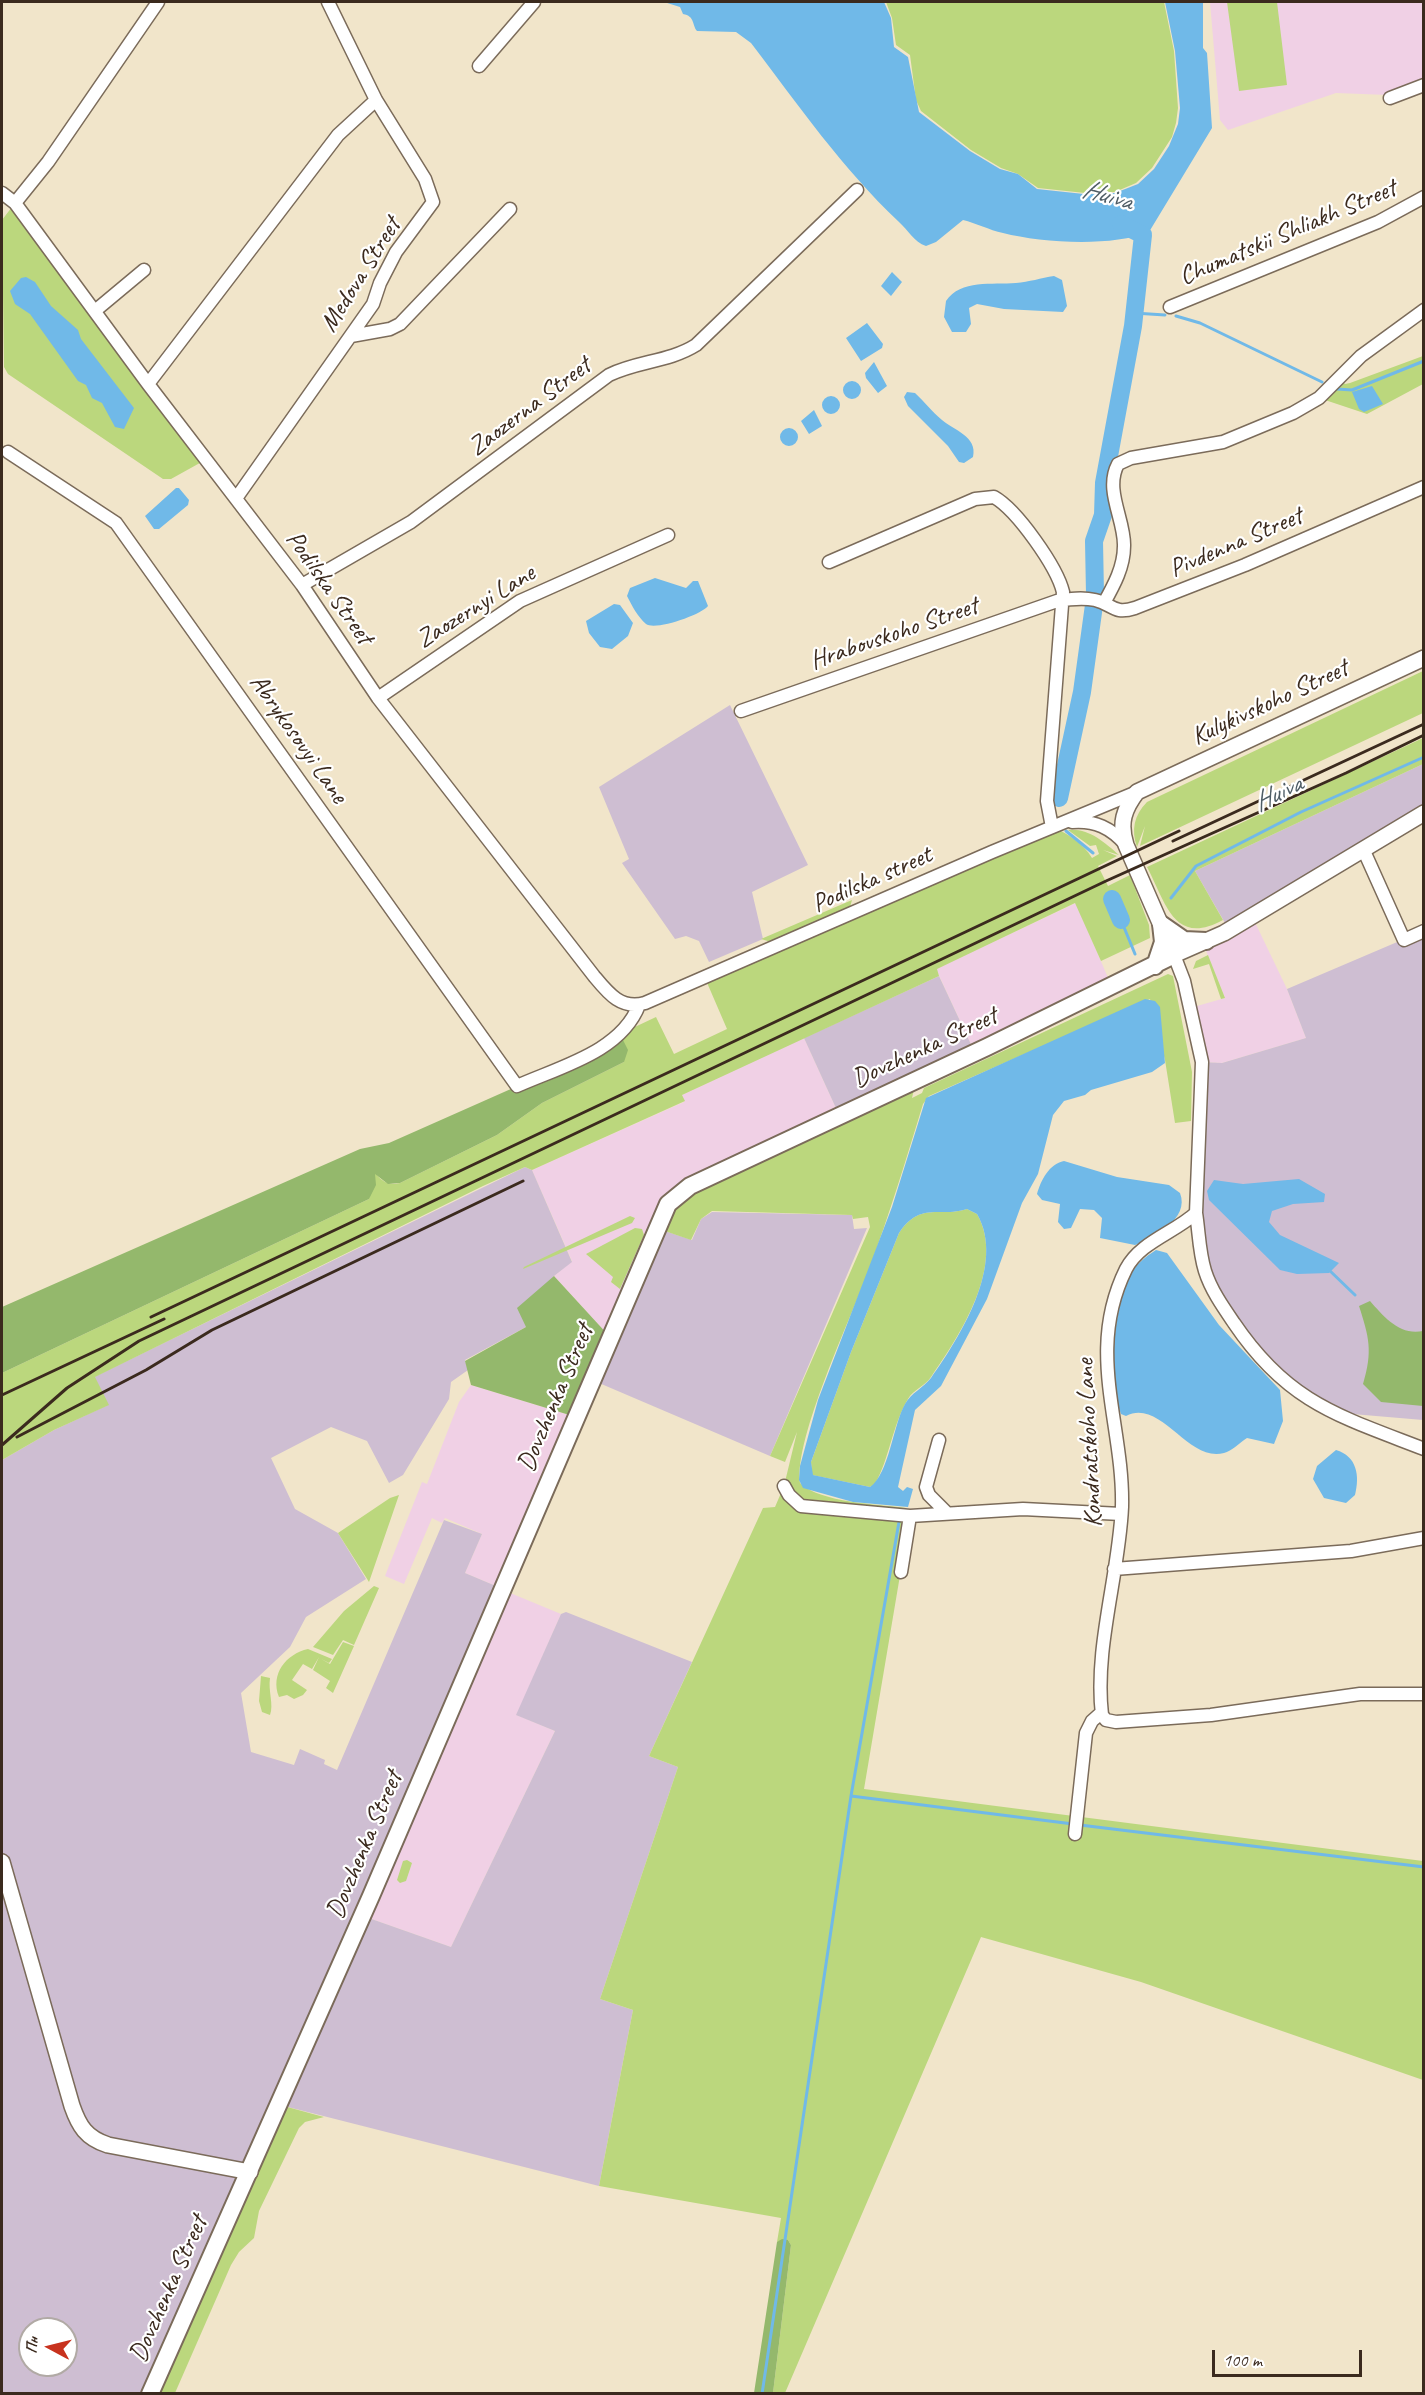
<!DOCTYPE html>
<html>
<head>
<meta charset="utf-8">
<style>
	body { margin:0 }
	#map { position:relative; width:1425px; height:2395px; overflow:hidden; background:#f1e5ca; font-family:Caveat,sans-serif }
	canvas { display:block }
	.frame { position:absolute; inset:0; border:3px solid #3b2a1e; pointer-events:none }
	.north { position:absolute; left:18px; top:2317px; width:60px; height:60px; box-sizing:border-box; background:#fff; border:2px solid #b1aaa5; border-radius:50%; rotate:277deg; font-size:16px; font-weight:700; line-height:24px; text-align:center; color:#3b2a1e }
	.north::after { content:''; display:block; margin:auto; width:21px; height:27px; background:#c8321e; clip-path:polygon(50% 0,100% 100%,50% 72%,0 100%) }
	.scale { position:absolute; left:1212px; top:2350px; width:150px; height:27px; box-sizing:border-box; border:3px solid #3b2a1e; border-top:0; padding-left:8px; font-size:18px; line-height:21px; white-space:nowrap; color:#3b2a1e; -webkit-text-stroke:4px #fff; paint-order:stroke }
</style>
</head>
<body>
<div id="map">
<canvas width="1425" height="2395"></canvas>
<div class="frame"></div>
<div class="north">Пн</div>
<div class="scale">100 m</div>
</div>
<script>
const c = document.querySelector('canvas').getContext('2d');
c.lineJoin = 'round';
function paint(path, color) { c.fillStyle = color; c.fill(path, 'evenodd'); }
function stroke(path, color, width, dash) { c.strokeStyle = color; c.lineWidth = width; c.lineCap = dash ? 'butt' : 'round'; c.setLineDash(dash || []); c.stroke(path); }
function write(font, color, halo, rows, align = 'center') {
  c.font = font + ' Caveat,sans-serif'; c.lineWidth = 4.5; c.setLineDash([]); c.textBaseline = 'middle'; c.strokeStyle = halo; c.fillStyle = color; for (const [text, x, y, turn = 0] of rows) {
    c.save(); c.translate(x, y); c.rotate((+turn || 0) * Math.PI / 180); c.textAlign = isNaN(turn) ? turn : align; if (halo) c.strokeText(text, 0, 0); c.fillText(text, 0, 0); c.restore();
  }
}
paint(new Path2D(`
	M1210,2H1423V82L1388,95L1336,93L1228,130L1220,120Z
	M1076,903L1112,987L975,1053L936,969Z
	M1252,916L1287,989L1306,1038L1222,1063L1202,1062L1190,1008L1225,998L1203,943Z
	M804,1038L840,1117L690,1186L610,1337L554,1276L572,1261L532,1170L684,1102L682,1095Z
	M471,1385L576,1417L503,1590L561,1614L517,1715L555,1731L451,1947L363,1916L503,1589L465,1573L482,1534L445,1518L442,1523L432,1518L404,1584L385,1576L422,1482L427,1484L459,1402Z`), '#f0d0e5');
paint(new Path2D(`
	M730,705L808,865L752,892L763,939L709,962L699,941L686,936L675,939L622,863L629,859L599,787Z
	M1423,764V813L1229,930L1195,871Z
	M1423,931V1420L1329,1412L1319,1407L1241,1333L1201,1252L1202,1062L1222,1063L1306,1038L1287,989Z
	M939,976L975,1053L840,1117L804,1038Z
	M525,1167L532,1170L572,1262L554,1276L526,1327L465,1360L468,1370L451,1382L449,1399L403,1475L389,1483L367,1441L331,1427L271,1458L295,1509L338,1533L366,1579L306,1617L290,1647L241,1693L251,1752L294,1765L300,1749L325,1760L324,1764L337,1770L444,1520L482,1534L465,1573L503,1589L363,1916L451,1947L555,1731L516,1715L561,1614L566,1612L692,1662L649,1756L678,1767L600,1999L633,2010L599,2186L280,2105L150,2393H2V1460L54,1430L108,1405L94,1377ZM30,2329H66V2365H30Z
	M712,1212L852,1215L854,1229L867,1228L770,1456L592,1380L656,1228L692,1240L701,1219Z`), '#cebed2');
paint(new Path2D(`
	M886,2H1164L1174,51L1178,108L1176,123L1172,137L1152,168L1136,183L1115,192L1085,193L1038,188L1018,174L1001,168L971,150L921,111L916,100L910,55L896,45L892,18Z
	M1227,2H1277L1287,85L1239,91Z
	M15,203L207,459L171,479H163L8,374L4,367L2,220Z
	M1423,356V384L1367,414L1319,398L1338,377L1345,384L1350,383Z
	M1423,671V713L1140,846L1145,826L1137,847C1131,830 1134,815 1147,802Z
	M1423,738V764L1195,871L1223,920C1174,947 1166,903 1147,867Z
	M1052,827C1067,833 1083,843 1092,858L1099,854L1096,845L1090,846L1068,830C1089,828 1104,842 1119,855L1103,850L1117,856L1098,866L1108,886L1130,875L1149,925L1150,938L1101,961L1075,903L937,969L939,976L682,1095L685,1101L532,1170L525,1167L483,1186L95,1377L109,1405L54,1430L2,1460V1373L369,1199L375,1173C383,1182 388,1186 400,1183L497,1135L542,1103L624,1062L620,1034L656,1017L674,1054L727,1029L705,978Z
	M852,900L850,907L771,942L761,939Z
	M1208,955L1225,998L1221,999L1209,964L1193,969L1196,961Z
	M1168,974L1173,976L1192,1072L1191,1121L1175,1123L1165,1060L1150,999L929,1096L923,1104C906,1160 889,1215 869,1270C851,1318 794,1438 800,1483C821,1503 878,1504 906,1508L910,1516L864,1789L1423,1861V2080L1141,1982L981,1937L785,2393H773L791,2245L788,2240L777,2242L781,2218L599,2186L633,2010L600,1999L678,1767L649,1756L763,1508L775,1507L784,1486L797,1432L785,1462L770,1456L870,1227L868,1217L853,1219L852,1215L712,1211L701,1219L691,1240L656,1228L668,1204L916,1081L912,1098L922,1093L924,1088Z
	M967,1209L977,1214C1006,1265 960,1335 931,1377C925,1386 913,1390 908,1399C892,1426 890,1457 875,1484L870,1487L812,1475L811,1462L851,1352L899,1233C921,1201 938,1218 967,1209Z
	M630,1216L635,1218L632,1223L523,1269L524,1267Z
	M635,1228L642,1229L644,1235L620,1289L611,1282L613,1277L586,1254Z
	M399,1495L369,1582L338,1533L390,1498Z
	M374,1586L379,1588L354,1645L343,1640L333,1655L313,1647L344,1611Z
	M343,1642L354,1646L333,1693L326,1688L330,1681L313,1670L319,1657L312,1669L303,1664L292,1680L307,1690L303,1695L294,1699L287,1695L279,1697C270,1674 286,1654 308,1649L332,1659L329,1663L321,1659L330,1664Z
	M261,1676L270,1678C268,1691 274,1705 270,1715L262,1712L259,1701Z
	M407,1860L412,1863L406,1881L400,1883L397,1880L403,1861Z
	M280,2105L324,2117L305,2122L299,2128L259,2211L254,2238L239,2252L231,2265L175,2393L150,2394Z`), '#bbd77d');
paint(new Path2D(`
	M620,1034L628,1050L624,1062L542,1103L497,1135L400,1183L388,1184L375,1174L376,1185L369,1199L2,1373V1307L360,1149L389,1143L583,1057Z
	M554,1276L610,1337L576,1417L471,1385L465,1361L526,1327L517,1308Z
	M1370,1301C1384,1317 1400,1336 1423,1331V1406L1381,1402L1363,1384C1373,1351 1369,1337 1359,1306Z
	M782,2239L788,2240L791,2245L773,2393H754L777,2242Z`), '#94b86c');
paint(new Path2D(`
	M664,2H884L891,18L894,47L908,57L919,112L970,151L1000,169L1018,174L1037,189L1084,194L1115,193L1138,184L1154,169L1169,146L1178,124L1180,108L1175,51L1165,2H1203V48L1207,53L1212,128L1149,232C1112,247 1042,243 1003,233C989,230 976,223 963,220L936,242L926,246C914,242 908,230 899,222C842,168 799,106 751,43L736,32L697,31C692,25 695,16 683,14L680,7Z
	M892,272L902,282L891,296L881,286Z
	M1054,276L1062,280L1067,306L1063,312L1004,309L977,304L969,308L971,324L966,332H952L944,317L946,301C961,279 992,285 1016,283C1029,282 1041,278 1054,276Z
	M26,277L35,282L51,306L78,330L81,339L134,408L124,429L115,427L102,403L92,398L86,385L78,381L30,314L15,304L10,291L21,278Z
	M867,323L883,344L882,348L861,361L846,338Z
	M874,362L887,386L878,393L866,378L865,373Z
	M843 390a9 9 0 1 1 18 0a9 9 0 1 1-18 0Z
	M1372,386L1383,404L1364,412L1359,409L1352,392Z
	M907,392L915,393C924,401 932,412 942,420C953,430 978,436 973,457L964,463L959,462L948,446L908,406L904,397Z
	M822 405a9 9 0 1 1 18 0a9 9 0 1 1-18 0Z
	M814,410L822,426L809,434L801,421Z
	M780 437a9 9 0 1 1 18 0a9 9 0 1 1-18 0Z
	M176,488H179L189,500L188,505L159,529H154L145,516Z
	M655,578L686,588L693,581H698L708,606C701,615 655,631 646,624C638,617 632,606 627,596L630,588Z
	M614,604L620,605L633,623L628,636L612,649L600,647L589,633L586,621Z
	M1145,999L1155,1001L1160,1007L1165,1063L1152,1072L1091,1090L1085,1095L1064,1101L1053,1115L1038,1174L1022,1203L987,1299L941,1386L915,1410L898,1487L903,1491L907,1487L913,1489L908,1507L853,1502L803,1488L799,1480L800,1466L818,1400L892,1207L926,1098ZM967,1209L977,1214C1006,1264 960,1337 931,1378C923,1388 911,1393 905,1404C893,1425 889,1474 870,1487L813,1475L811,1462L851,1352L899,1233C921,1201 938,1218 967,1209Z
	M1064,1161L1117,1177L1169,1185L1180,1193C1190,1219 1154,1237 1135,1245L1100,1238L1102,1218L1094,1210L1080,1209L1071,1228L1064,1229L1058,1222L1060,1204L1042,1200L1037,1194C1041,1180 1049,1164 1064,1161Z
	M1299,1179L1325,1194L1324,1202L1293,1204L1272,1211L1269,1222L1280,1235L1339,1263L1329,1273L1297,1274L1280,1270L1209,1200L1207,1191L1214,1180L1243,1184Z
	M1156,1250L1167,1253L1219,1325L1280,1390L1283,1421L1274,1444L1247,1438C1239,1443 1232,1451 1224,1453C1188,1463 1161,1398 1126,1416L1121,1414C1108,1381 1113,1307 1130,1276C1136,1264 1145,1257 1156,1250Z
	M1336,1450C1357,1456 1360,1476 1355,1495L1346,1503L1324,1498L1313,1479L1317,1466Z`), '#70b9e8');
stroke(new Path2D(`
	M1134,313L1165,315
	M1176,316L1200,323L1322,382
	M1337,389L1352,390L1424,361
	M1066,831L1093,853
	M1171,898L1196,866L1301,812L1424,757
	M1121,920L1135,954
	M1328,1269L1355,1295
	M851,1796L1073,1824
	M1080,1825L1424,1867
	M762,2394L851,1796L899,1522`), '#70b9e8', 3);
stroke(new Path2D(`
	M1095,594L1094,541L1103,515L1104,483L1133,326L1143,235L1121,224
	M1059,798L1082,692L1094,605
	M1112,899L1121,920`), '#70b9e8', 18);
const minor = new Path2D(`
	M479,66L534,2
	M1390,98L1424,85
	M2,193L15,203L148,384L302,585L378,698L594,976C608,993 621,1010 645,1003L992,852L1137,792
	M15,203L48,162L158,2
	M1170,307L1378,222L1424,197
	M96,310L144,270
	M351,336L390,329L400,324L510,209
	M148,384L338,135L376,100
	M8,452L116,523L517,1086C559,1067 621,1052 639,1005
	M237,497L373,304L380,283L396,252L433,202L425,179L376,100L328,2
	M829,562L975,499L994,497C1017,510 1057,567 1063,592L1047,801L1052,827
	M302,585L411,522L609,375C637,361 669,362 696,345L857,190
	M1104,603C1114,585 1124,567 1124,546C1125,520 1104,490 1118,464L1131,458L1223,442L1293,413L1319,398L1361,356L1424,310
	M378,698L520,601L668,535
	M741,711L1057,601C1069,599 1082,597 1095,600C1113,604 1113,615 1135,608L1245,565L1424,487
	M1072,822C1095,820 1111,828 1126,845
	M1364,851L1404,940L1424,931
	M1174,955L1184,981L1202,1062L1196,1213C1174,1233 1140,1242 1126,1269C1085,1352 1124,1424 1122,1507C1119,1575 1094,1648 1102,1715L1106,1720L1116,1722L1211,1715L1360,1694H1424
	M1196,1213C1199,1232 1199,1252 1205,1271C1211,1290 1223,1307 1234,1323C1288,1403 1339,1416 1424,1449
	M939,1440L926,1487L929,1495L946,1512
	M784,1486L789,1495L801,1506L910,1516L1023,1509L1121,1514
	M1114,1569L1351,1551L1424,1538
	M901,1572L910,1516
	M1075,1834L1086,1733L1092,1721L1101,1713`);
const tertiary = new Path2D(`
	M1424,658L1137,792C1124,809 1119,823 1126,845L1174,955L1224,933L1424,813
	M2,1862L72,2106C79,2126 86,2138 108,2145L250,2172`);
const secondary = new Path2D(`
	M1161,924L1184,940L1206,941
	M1155,966L1163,942L1161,924
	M150,2394L371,1896L668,1204L690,1186L987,1047L1174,955`);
stroke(minor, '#7b6b5a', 15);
stroke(tertiary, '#7b6b5a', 18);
stroke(secondary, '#7b6b5a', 20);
stroke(minor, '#fff', 12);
stroke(tertiary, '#fff', 15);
stroke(secondary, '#fff', 16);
stroke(new Path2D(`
	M1173,841L1424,724
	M151,1317L1179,831
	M2,1395L164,1319
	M17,1437L146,1370L212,1330L523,1181
	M2,1445L67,1388L139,1341L1106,881L1346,773L1424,735`), '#3b2a1e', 3);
write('26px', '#3b2a1e', '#fff', [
	["Chumatskii Shliakh Street",1288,233,-23],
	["Medova Street",361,275,-58],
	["Zaozerna Street",530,407,-37],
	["Pivdenna Street",1236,543,-23],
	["Podilska Street",329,588,55],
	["Zaozernyi Lane",476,607,-32],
	["Hrabovskoho Street",894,634,-19],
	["Kulykivskoho Street",1270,703,-25],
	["Abrykosovyi Lane",298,739,55],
	["Podilska street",872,880,-24],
	["Dovzhenka Street",925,1048,-25],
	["Dovzhenka Street",556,1398,-67],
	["Kondratskoho Lane",1090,1443,-93],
	["Dovzhenka Street",365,1845,-67],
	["Dovzhenka Street",169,2289,-66]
]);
write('italic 27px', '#4e5c65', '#fff', [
	["Huiva",1107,196,16],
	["Huiva",1278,794,-26]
]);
</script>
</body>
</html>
